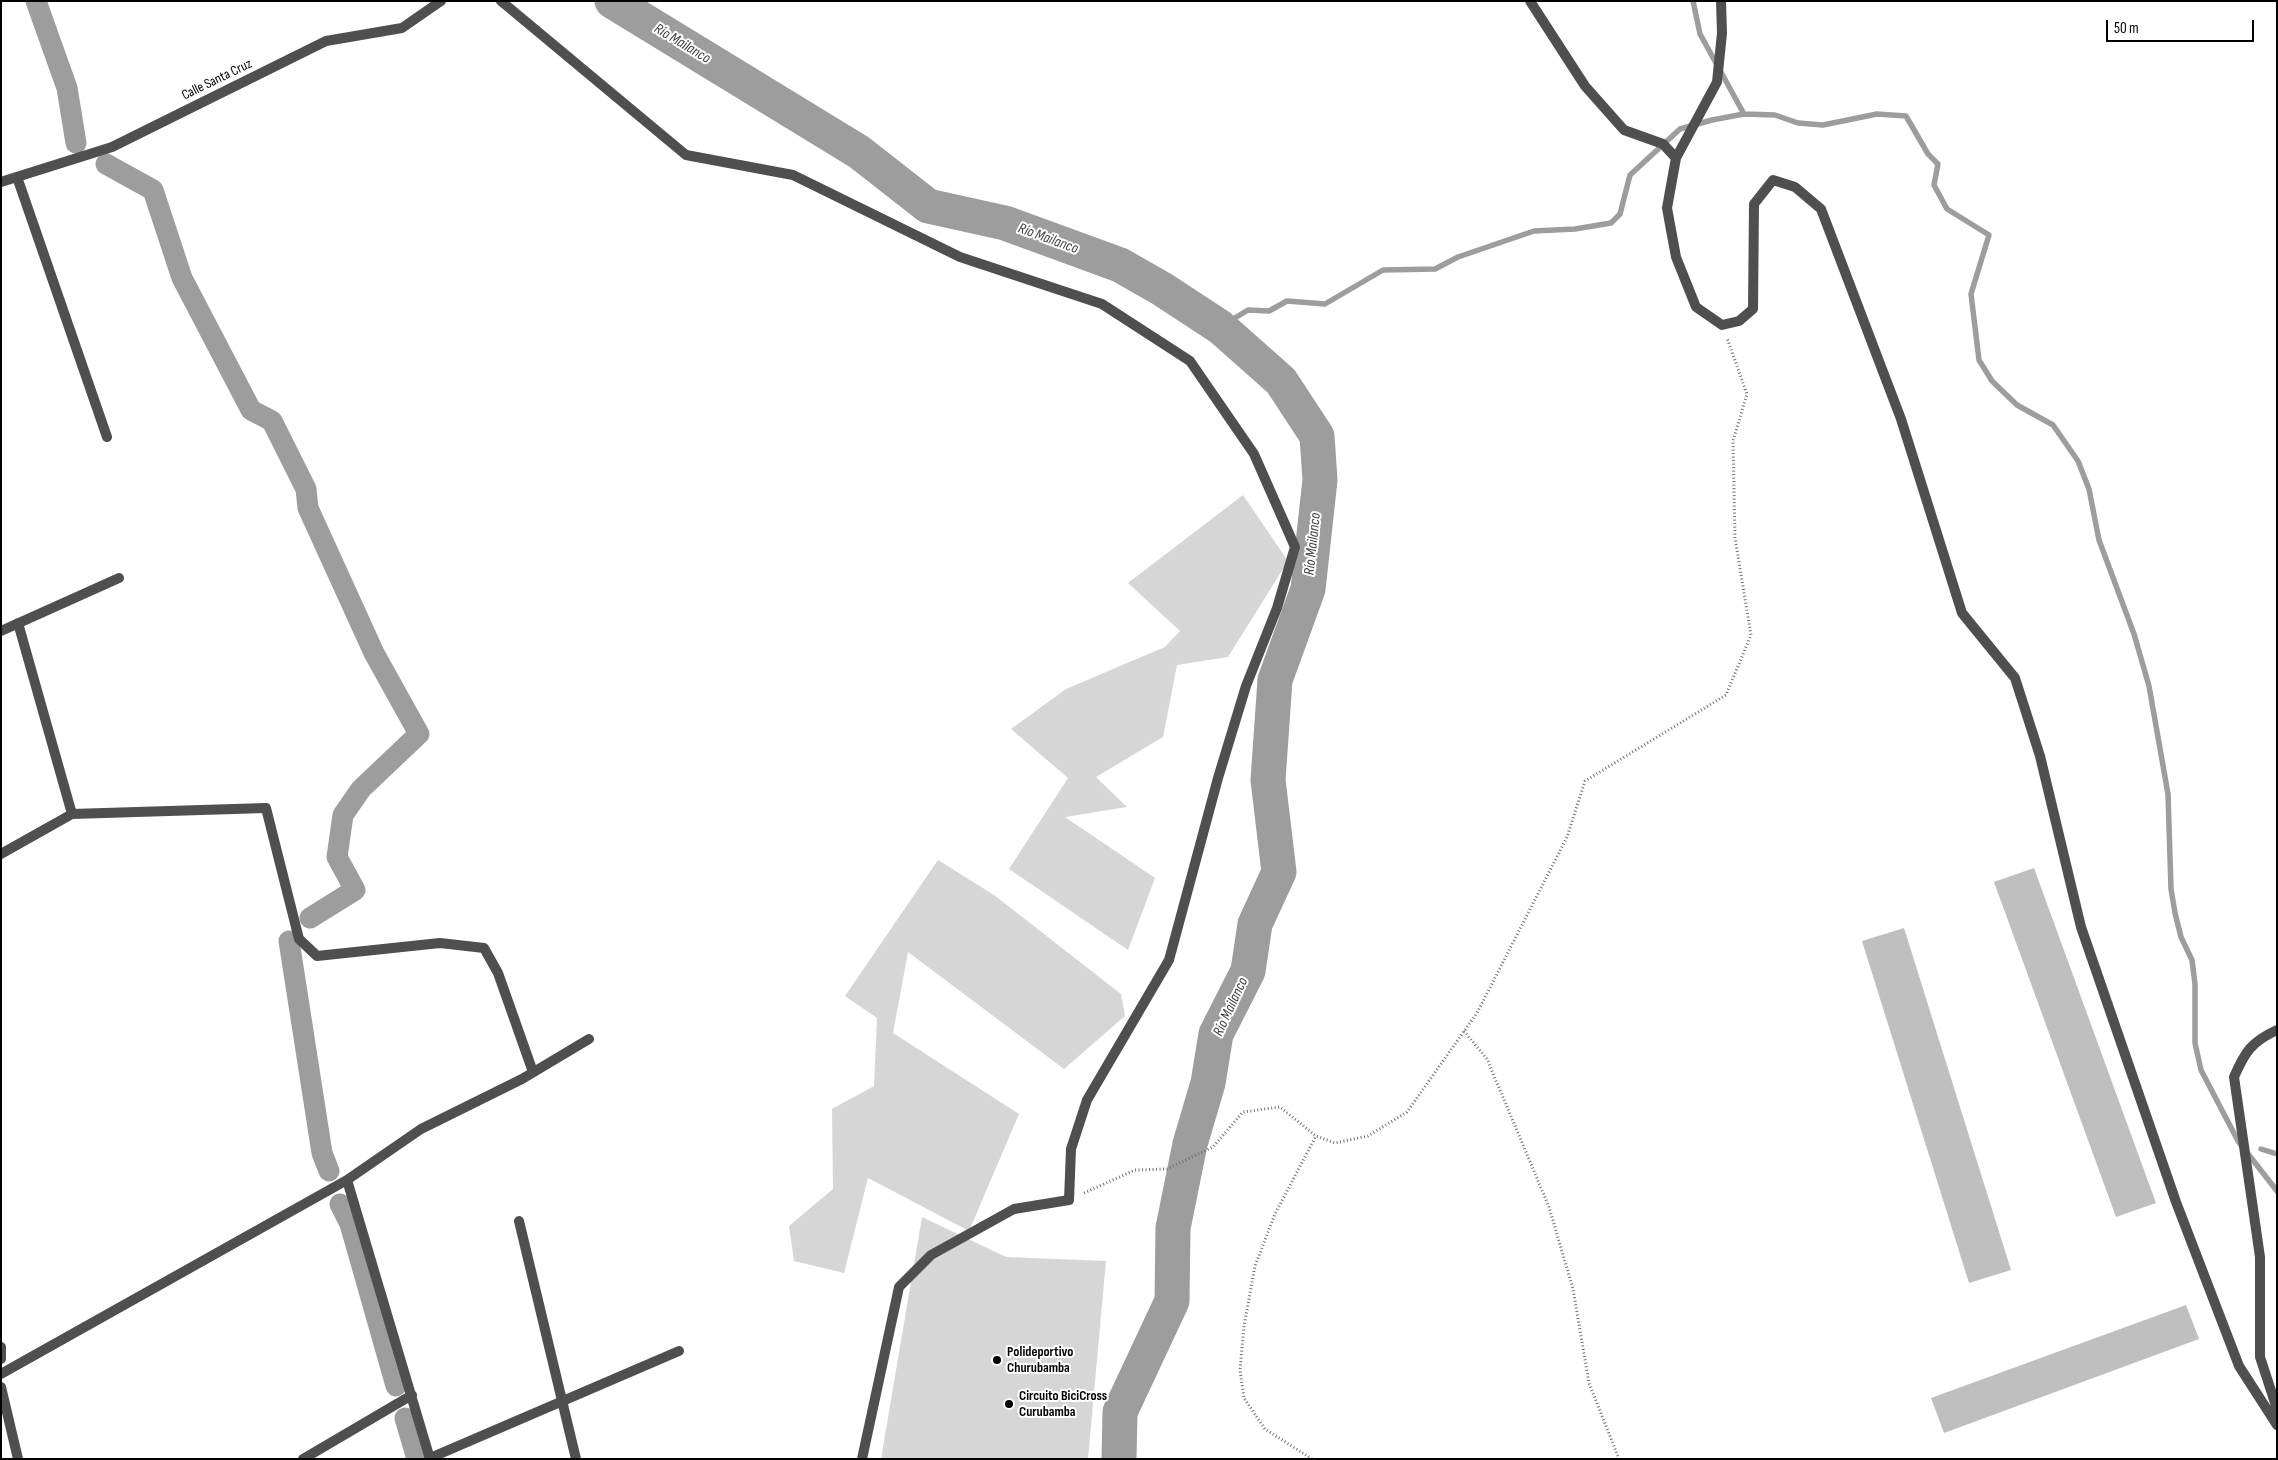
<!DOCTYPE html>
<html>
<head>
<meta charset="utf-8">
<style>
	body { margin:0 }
	#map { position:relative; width:2278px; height:1460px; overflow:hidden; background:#fff; font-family:"Sofia Sans Condensed",sans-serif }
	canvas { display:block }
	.frame { position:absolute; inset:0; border:2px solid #000; pointer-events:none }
	.scale { position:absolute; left:2106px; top:20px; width:148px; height:22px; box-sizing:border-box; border:2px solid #000; border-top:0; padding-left:6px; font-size:15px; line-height:18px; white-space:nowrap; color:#000; -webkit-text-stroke:4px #fff; paint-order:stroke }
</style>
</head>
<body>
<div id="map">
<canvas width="2278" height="1460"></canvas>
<div class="frame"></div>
<div class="scale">50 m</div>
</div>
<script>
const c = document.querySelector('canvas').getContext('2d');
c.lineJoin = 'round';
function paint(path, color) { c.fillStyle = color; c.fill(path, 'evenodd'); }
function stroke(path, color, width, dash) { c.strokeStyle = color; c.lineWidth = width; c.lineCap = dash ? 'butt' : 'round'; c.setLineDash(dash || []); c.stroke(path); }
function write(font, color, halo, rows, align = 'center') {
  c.font = font + ' "Sofia Sans Condensed",sans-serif'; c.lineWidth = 4; c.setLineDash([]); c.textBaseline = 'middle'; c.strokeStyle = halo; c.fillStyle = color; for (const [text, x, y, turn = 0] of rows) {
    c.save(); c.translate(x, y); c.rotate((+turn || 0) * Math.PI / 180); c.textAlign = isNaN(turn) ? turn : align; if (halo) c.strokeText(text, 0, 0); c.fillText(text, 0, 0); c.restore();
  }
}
paint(new Path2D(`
	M1243,495L1288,561L1228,657L1177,665L1163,737L1096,777L1127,807L1065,817L1155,878L1128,950L1009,869L1068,778L1011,729L1066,689L1165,647L1180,631L1128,583Z
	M938,860L994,895L1121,994L1125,1016L1064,1069L908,952L893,1033L1019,1114L969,1231L868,1178L844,1273L794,1261L789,1226L833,1189L832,1109L874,1086L877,1018L845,996Z
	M922,1217L1006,1257L1106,1261L1088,1459H881Z`), '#d6d6d6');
stroke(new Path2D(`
	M1693,1L1700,34L1744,114
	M1220,327L1248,310L1269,311L1287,301L1325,304L1383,270L1435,269L1458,257L1534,231L1575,229L1611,223L1620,214L1630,175L1680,129L1712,120L1744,114L1775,115L1798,123L1823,125L1877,114L1906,116L1928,154L1938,164L1934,185L1947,209L1989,235L1971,294L1979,360L1992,381L2017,405L2053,425L2078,461L2089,489L2099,540L2134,634L2149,686L2168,794L2171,889L2175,913L2181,937L2192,960L2195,984V1043L2201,1070L2238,1141L2277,1191
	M2261,1149L2277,1154`), '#9d9d9d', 5.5);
stroke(new Path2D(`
	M36,1L67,88L76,143
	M106,164L153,190L182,278L251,410L272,421L306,489L308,508L374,653L419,734L361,789L343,815L337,857L355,890L310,918
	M289,941L322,1153L329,1171
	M340,1204L350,1224L396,1386
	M405,1418L417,1459`), '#9d9d9d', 21);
stroke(new Path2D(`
	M612,1L859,152L928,206L1005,223L1120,265L1162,289L1220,327L1281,381L1317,436L1320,480L1308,589L1275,680L1268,780L1279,872L1255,924L1248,971L1216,1034L1208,1083L1190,1144L1173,1228L1172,1301L1120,1412L1119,1459`), '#9d9d9d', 35);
paint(new Path2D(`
	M2034,868L2156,1203L2116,1217L1994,882Z
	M1904,928L2011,1270L1969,1283L1862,941Z
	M2186,1305L2199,1339L1944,1433L1931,1398Z`), '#bfbfbf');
stroke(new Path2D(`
	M1464,1031L1487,1059L1549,1207L1573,1289L1589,1383L1619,1459
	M1084,1193L1135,1170L1167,1169L1213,1147L1243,1112L1280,1107L1316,1136L1335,1143L1368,1136L1407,1112L1477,1013L1567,837L1585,781L1726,695L1751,635L1735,538L1733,441L1747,394L1727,338
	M1312,1459L1265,1429L1244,1398L1240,1370L1244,1326L1255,1266L1275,1214L1316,1136`), '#717171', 3, [1, 2.5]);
stroke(new Path2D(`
	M501,1L686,155L793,175L960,257L1102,304L1190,361L1254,454L1295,547L1277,608L1246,686L1218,778L1169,960L1087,1100L1071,1149L1069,1200L1014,1209L931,1255L899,1287L862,1459
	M1530,1L1585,86L1624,130L1663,144L1676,158L1667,208L1676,257L1696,307L1722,325L1739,321L1753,309L1754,204L1773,180L1795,187L1821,209L1901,419L1962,613L2015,678L2040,756L2081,927L2176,1202L2239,1366L2277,1425
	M1676,158L1717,82L1722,33L1721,1
	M17,177L107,437
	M1,182L112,147L326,41L402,28L441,1
	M18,623L72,814
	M1,631L119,578
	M1,854L72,814L266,808L299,939L317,956L440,943L484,948L498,973L533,1072
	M2277,1030C2251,1042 2245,1052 2234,1077L2260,1257V1357L2277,1409
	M347,1180L430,1459
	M519,1221L576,1459
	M1,1347V1359
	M1,1374L347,1180L421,1129L522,1079L589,1039
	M1,1387L18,1459
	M430,1458L679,1351
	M303,1459L412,1395`), '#4f4f4f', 10);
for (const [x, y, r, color] of [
	[997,1360,5,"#000"],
	[1009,1404,5,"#000"]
]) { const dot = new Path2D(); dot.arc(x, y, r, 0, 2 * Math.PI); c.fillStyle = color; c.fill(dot); stroke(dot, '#fff', 2); }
write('14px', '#000', '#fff', [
	["Calle Santa Cruz",217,80,-26]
]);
write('bold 14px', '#000', '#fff', [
	["Polideportivo",1007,1352],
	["Churubamba",1007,1368],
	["Circuito BiciCross",1019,1396],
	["Curubamba",1019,1412]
], 'left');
write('italic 15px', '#3e3e3e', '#fff', [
	["Río Mailanco",682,44,31],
	["Río Mailanco",1048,239,20],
	["Río Mailanco",1313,544,-84],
	["Río Mailanco",1231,1007,-65]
]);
</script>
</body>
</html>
